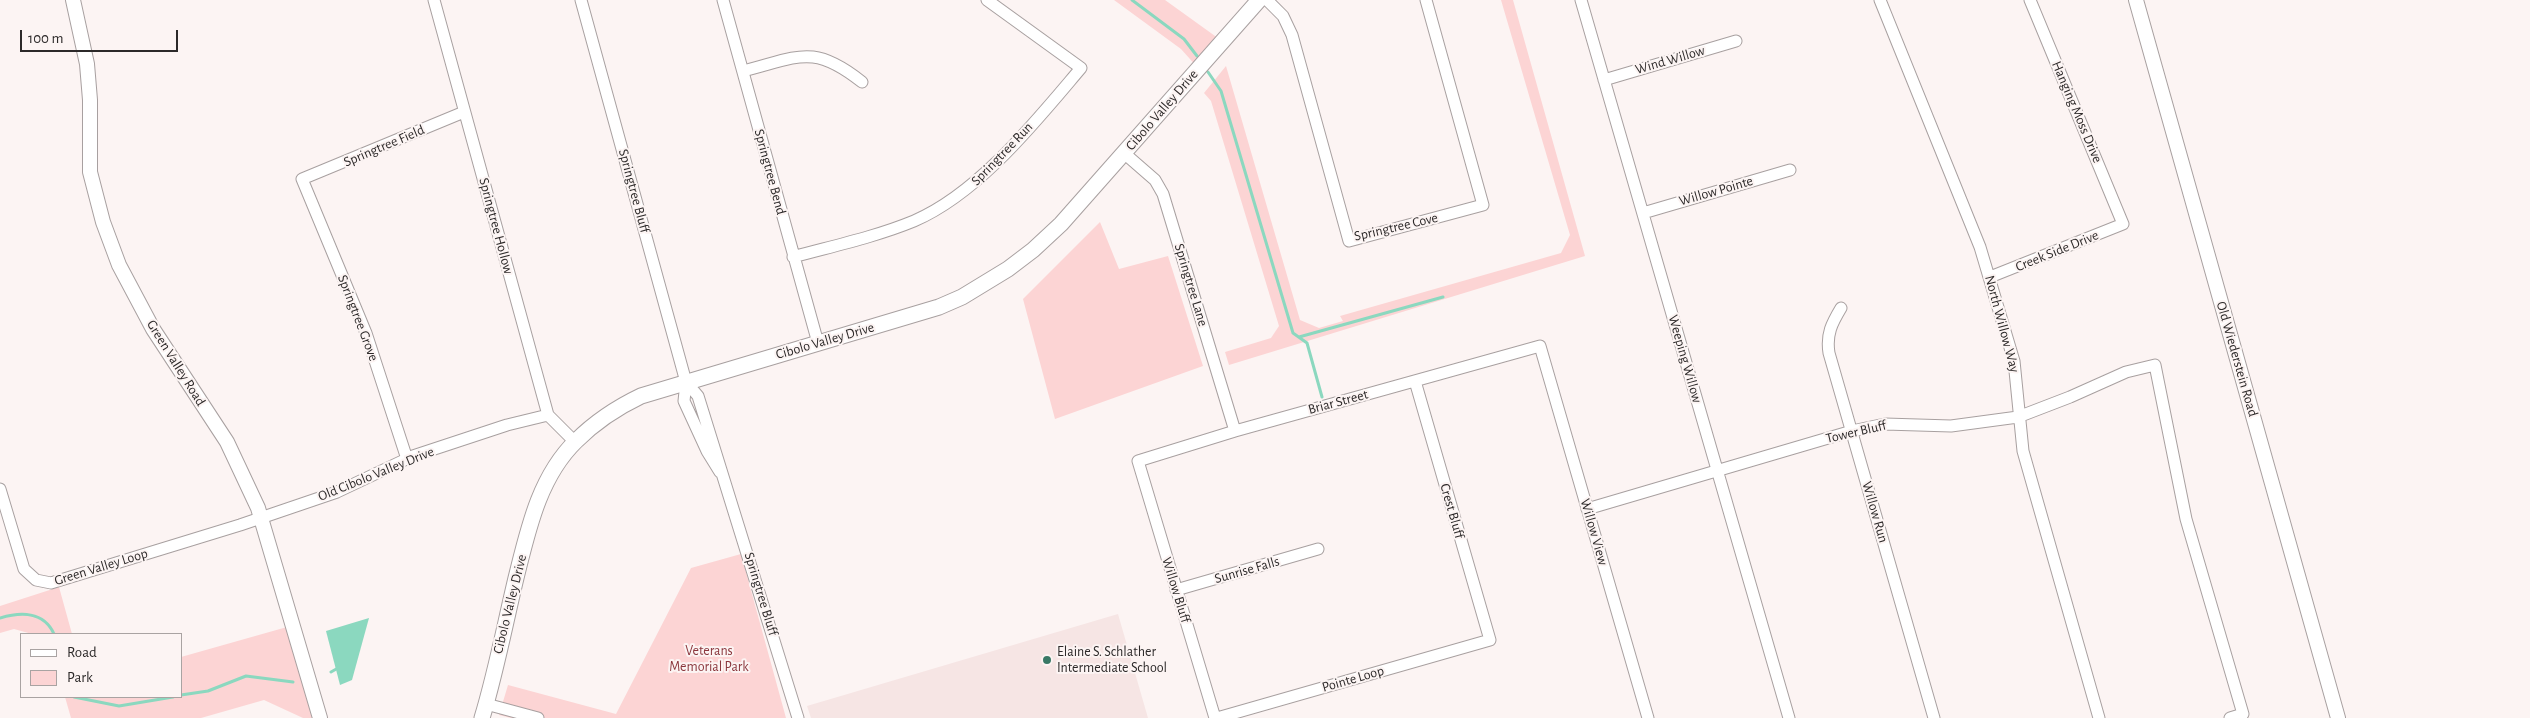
<!DOCTYPE html>
<html>
<head>
<meta charset="utf-8">
<style>
	body { margin:0 }
	#map { position:relative; width:2530px; height:718px; overflow:hidden; background:#fcf4f3; font-family:"Alegreya Sans",sans-serif }
	canvas { display:block }
	.legend { position:absolute; left:20px; top:633px; width:162px; height:65px; box-sizing:border-box; background:#fcf4f3; border:1px solid #a9a3a2; margin:0; padding:6px 9px; list-style:none; font-size:15px; color:#2c2929 }
	.legend li { display:flex; align-items:center; gap:10px; height:25px }
	.legend b { width:25px; border:1px solid #a9a3a2 }
	.scale { position:absolute; left:20px; top:30px; width:158px; height:22px; box-sizing:border-box; border:2px solid #2c2929; border-top:0; padding-left:6px; font-size:15px; line-height:18px; white-space:nowrap; color:#2c2929; -webkit-text-stroke:4px #fcf4f3; paint-order:stroke }
</style>
</head>
<body>
<div id="map">
<canvas width="2530" height="718"></canvas>
<ul class="legend">
<li><b style="height:6px;background:#fff"></b>Road</li>
<li><b style="height:14px;background:#fcd4d4"></b>Park</li>
</ul>
<div class="scale">100 m</div>
</div>
<script>
const c = document.querySelector('canvas').getContext('2d');
c.lineJoin = 'round';
function paint(path, color) { c.fillStyle = color; c.fill(path, 'evenodd'); }
function stroke(path, color, width, dash) { c.strokeStyle = color; c.lineWidth = width; c.lineCap = dash ? 'butt' : 'round'; c.setLineDash(dash || []); c.stroke(path); }
function write(font, color, halo, rows, align = 'center') {
  c.font = font + ' "Alegreya Sans",sans-serif'; c.lineWidth = 4; c.setLineDash([]); c.textBaseline = 'middle'; c.strokeStyle = halo; c.fillStyle = color; for (const [text, x, y, turn = 0] of rows) {
    c.save(); c.translate(x, y); c.rotate((+turn || 0) * Math.PI / 180); c.textAlign = isNaN(turn) ? turn : align; if (halo) c.strokeText(text, 0, 0); c.fillText(text, 0, 0); c.restore();
  }
}
paint(new Path2D(`
	M1118,614L1148,718H811L807,706Z`), '#f6e5e4');
paint(new Path2D(`
	M1114,0H1165L1222,41L1198,68L1181,49Z
	M1501,0H1513L1585,256L1229,365L1225,352L1271,338L1279,326L1211,101L1204,93L1226,66L1300,320L1319,328L1343,321L1340,316L1561,253L1570,235Z
	M1100,222L1119,269L1168,256L1203,366L1055,419L1023,299Z
	M741,554L786,718H511L499,715L508,685L616,714L691,568Z
	M59,587L72,634H32L14,629L0,633V606Z
	M287,627L312,718H303L264,700L201,718H71L65,697H181V657Z`), '#fcd4d4');
paint(new Path2D(`
	M369,618L352,680L340,685L326,631Z`), '#8bd8bf');
stroke(new Path2D(`
	M1132,0L1184,39L1197,56
	M1208,72L1221,91L1293,333L1307,343L1322,397
	M1299,337L1443,297
	M0,618C20,612 44,611 54,634
	M331,672L338,668
	M181,695L208,691L246,676L293,682
	M74,697L119,706L173,697`), '#8bd8bf', 3);
const minor = new Path2D(`
	M434,0L548,415L575,442
	M581,0L686,382L684,401L707,451L720,472
	M723,0L818,343
	M1267,0L1283,16L1292,35L1349,241L1483,205L1426,0
	M1581,0L1789,718
	M1880,0L1980,247L2014,361L2023,451L2099,718
	M743,71C799,57 813,43 862,82
	M1604,80L1736,41
	M1124,153L1155,180L1163,194L1235,431
	M1643,213L1790,170
	M793,257C833,246 875,237 914,221C979,193 1036,121 1081,68L987,0
	M1990,277L2123,224L2030,0
	M1841,308C1832,323 1826,334 1829,353L1934,718
	M686,382L698,396L798,718
	M407,459L366,333L302,179L464,112
	M0,489L24,569L36,580L51,583L240,525L337,492L413,456L507,425L548,415
	M1587,509L1852,431L1885,424L1951,426L2018,417L2070,397L2126,372L2155,365L2186,519L2243,714L2230,718
	M1176,590L1318,549
	M486,704L538,718
	M1215,718L1138,461L1235,431L1540,346L1648,718
	M1217,718L1490,640L1415,381`);
const tertiary = new Path2D(`
	M73,0L87,64L90,100V172L103,222L119,265L153,329L227,442L258,508L320,718
	M2136,0L2338,718`);
const secondary = new Path2D(`
	M482,718C496,672 505,624 516,578C528,530 539,477 576,441C595,422 618,407 641,396L939,307L962,297L1008,269L1033,250L1061,224L1259,0`);
stroke(minor, '#a8a0a0', 13);
stroke(tertiary, '#a8a0a0', 16);
stroke(secondary, '#a8a0a0', 17);
stroke(minor, '#fff', 11);
stroke(tertiary, '#fff', 14);
stroke(secondary, '#fff', 15);
for (const [x, y, r, color] of [
	[1047,660,5,"#397865"]
]) { const dot = new Path2D(); dot.arc(x, y, r, 0, 2 * Math.PI); c.fillStyle = color; c.fill(dot); stroke(dot, '#fcf4f3', 2); }
write('14px', '#2c2929', '#fcf4f3', [
	["Wind Willow",1670,60,-16],
	["Cibolo Valley Drive",1162,110,-49],
	["Hanging Moss Drive",2077,112,67],
	["Springtree Field",384,146,-23],
	["Springtree Run",1002,154,-46],
	["Springtree Bend",770,172,75],
	["Springtree Bluff",634,191,75],
	["Willow Pointe",1716,191,-16],
	["Springtree Hollow",496,226,75],
	["Springtree Cove",1396,227,-13],
	["Creek Side Drive",2057,251,-22],
	["Springtree Lane",1191,285,73],
	["Springtree Grove",358,318,69],
	["North Willow Way",2002,324,75],
	["Cibolo Valley Drive",825,341,-16],
	["Weeping Willow",1685,359,74],
	["Old Wiederstein Road",2237,359,74],
	["Green Valley Road",176,363,58],
	["Briar Street",1338,402,-15],
	["Tower Bluff",1856,432,-13],
	["Old Cibolo Valley Drive",376,474,-22],
	["Crest Bluff",1452,511,74],
	["Willow Run",1875,512,74],
	["Willow View",1594,532,74],
	["Green Valley Loop",101,567,-17],
	["Sunrise Falls",1247,570,-16],
	["Willow Bluff",1176,590,73],
	["Springtree Bluff",761,594,73],
	["Cibolo Valley Drive",510,604,-76],
	["Pointe Loop",1353,679,-16]
]);
write('14px', '#8b373d', '#fcf4f3', [
	["Veterans",709,651],
	["Memorial Park",709,667]
]);
write('14px', '#2c2929', '#fcf4f3', [
	["Elaine S. Schlather",1057,652],
	["Intermediate School",1057,668]
], 'left');
</script>
</body>
</html>
